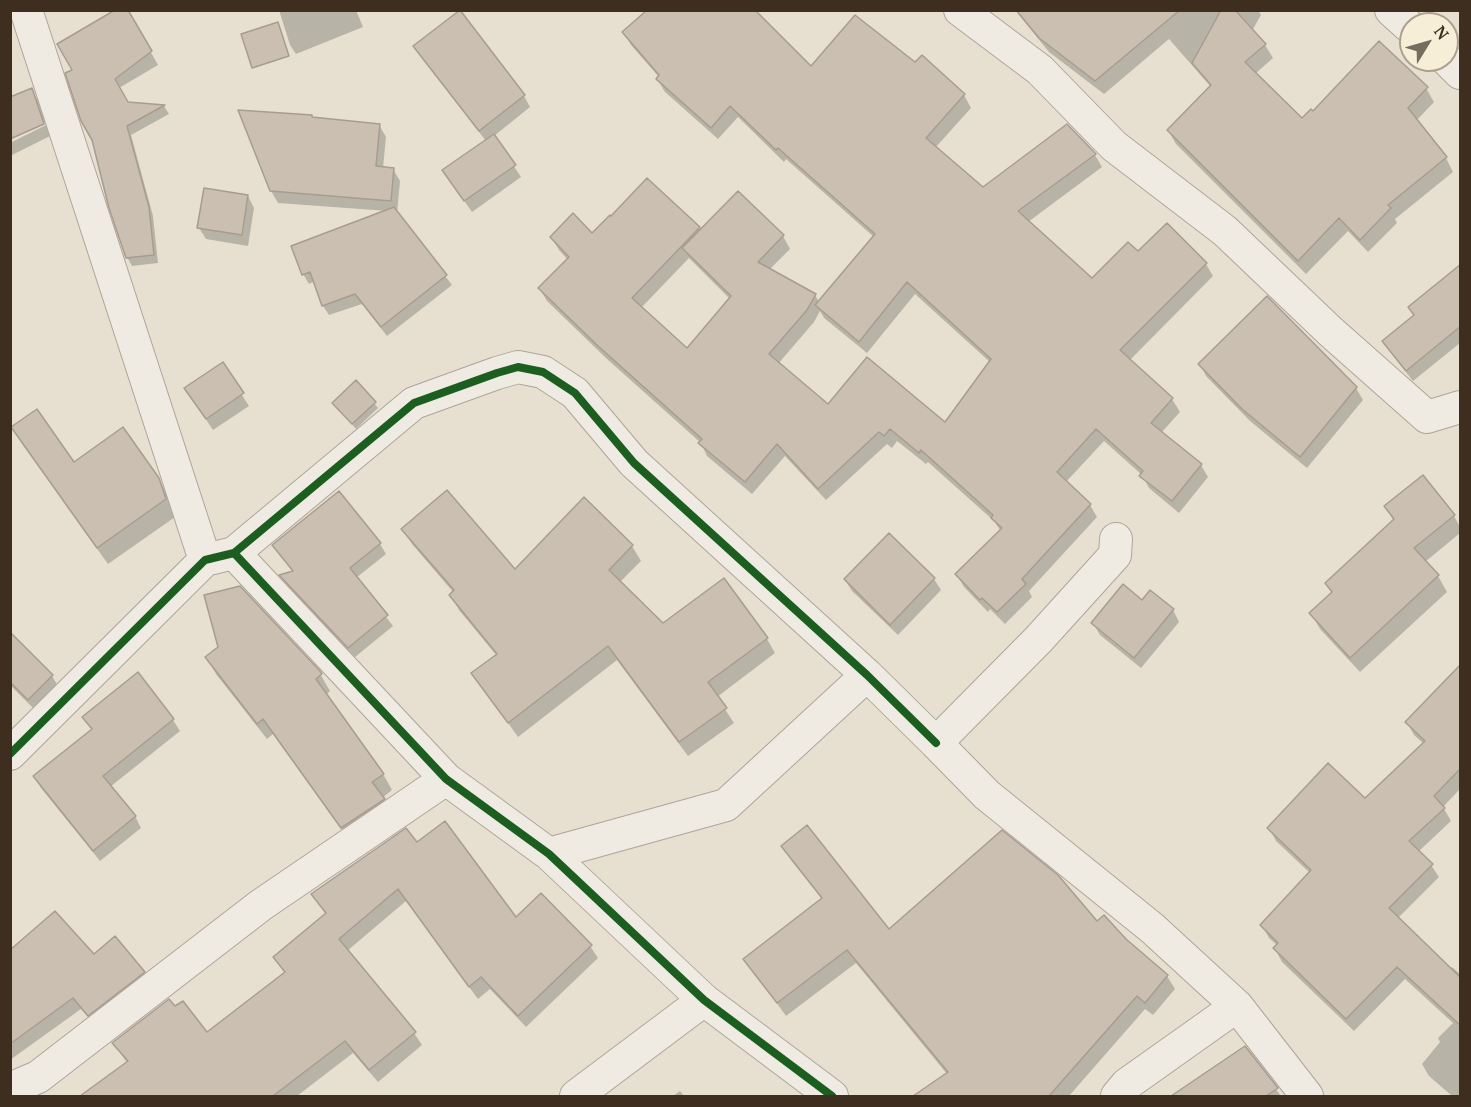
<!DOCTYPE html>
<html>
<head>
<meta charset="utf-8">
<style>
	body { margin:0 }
	#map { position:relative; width:1471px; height:1107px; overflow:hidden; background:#e7e0d1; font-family:"PT Serif",serif }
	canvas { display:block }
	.frame { position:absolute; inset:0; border:12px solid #3d2e20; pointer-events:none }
	.north { position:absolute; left:1399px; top:12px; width:60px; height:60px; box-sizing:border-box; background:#f7eed8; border:2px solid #ada18e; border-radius:50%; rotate:53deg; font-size:16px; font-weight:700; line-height:24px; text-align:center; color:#3d2e20 }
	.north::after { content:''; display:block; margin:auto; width:21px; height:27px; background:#786c5e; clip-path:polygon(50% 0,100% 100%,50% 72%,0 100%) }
</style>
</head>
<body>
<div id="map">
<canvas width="1471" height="1107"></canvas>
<div class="frame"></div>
<div class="north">N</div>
</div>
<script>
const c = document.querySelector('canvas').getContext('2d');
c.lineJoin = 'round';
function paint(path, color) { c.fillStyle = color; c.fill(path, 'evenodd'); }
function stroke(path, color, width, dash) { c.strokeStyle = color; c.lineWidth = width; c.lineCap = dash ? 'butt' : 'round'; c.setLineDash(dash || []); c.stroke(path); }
paint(new Path2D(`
	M127,10L158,65L119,88L128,104L164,106L169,114L131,135L153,216L158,263L132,266L127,257L74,71Z
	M279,10H356L363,27L296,54L290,45Z
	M1015,10H1258L1261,15L1252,31L1265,45L1273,58L1255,74L1302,120L1313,113L1426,88L1434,102L1416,121L1446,158L1453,172L1395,219L1397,223L1368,252L1348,231L1306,274L1176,144L1168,130L1211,87L1169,39L1104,94L1049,52Z
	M624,32L811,68L915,64L964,95L971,108L935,148L983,189L1095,155L1102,167L1028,222L1092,280L1138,253L1206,264L1213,276L1129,361L1172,399L1180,412L1161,433L1201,465L1208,477L1179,513L1149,488L1142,475L1104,441L1066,482L1090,505L1097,517L1029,591L1032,597L1005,624L990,609L988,612L964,587L957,575L1000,530L994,521L928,462L926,464L897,441L892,448L887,444L826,500L785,456L752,494L707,456L701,443L607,359L547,301L540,289L568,260L559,250L551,237L699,228L701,231L783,236L790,249L769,270L815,295L819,302L874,237L786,159L784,162L738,117L718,139L665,92L657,79L659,77L631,45ZM689,258L731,300L687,351L641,308ZM915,294L991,363L945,424L828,406L778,364L814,322L820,311L824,318L867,353Z
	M415,46L524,96L530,107L494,136L521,177L472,212L451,182L486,141L422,58Z
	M32,90L38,101L45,122L10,140V99Z
	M46,125L50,136L10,156V143Z
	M379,125L386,137L383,168L393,169L400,181L397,213L452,285L387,336L362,304L329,315L323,306L315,281L309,284L303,274L388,211L278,203L271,191Z
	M248,196L254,208L248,246L206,239L199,228Z
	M1460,275V343L1413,381L1391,353L1384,342L1415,317L1410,308Z
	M1267,298L1356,388L1363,400L1307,468L1250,421L1206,376L1200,364Z
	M222,364L249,406L213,430L193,400Z
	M334,403H374L378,408L356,429Z
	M13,428L73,464L158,479L169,497L175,517L108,564L23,445Z
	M584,500L632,546L641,561L620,582L663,625L767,639L775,653L717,697L734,723L688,756L617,660L518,737L473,673L497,656L459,610L451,595L454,593L412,544L403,530L515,571Z
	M1385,506L1454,516L1460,527V533L1425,562L1438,576L1447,592L1360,672L1320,629L1311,613L1332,593L1327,584L1394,521Z
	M380,544L386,554L356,578L393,626L355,657L287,586L282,576L294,573L274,546Z
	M934,579L941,590L898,635L852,591L845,580Z
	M1142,602L1173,610L1179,622L1141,668L1100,635L1093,623Z
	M10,634L52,676L58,686L34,709L10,685Z
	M207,658L319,672L330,691L326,695L383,774L392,790L382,798L393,816L352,844L273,734L267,739L216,674Z
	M1460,666V789L1443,807L1451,821L1418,852L1431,865L1439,877L1398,918L1449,969L1452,967L1460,974V1096H1452L1429,1076L1422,1064L1440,1042L1438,1038L1453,1023L1405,979L1354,1031L1282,962L1275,949L1278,946L1269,938L1262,925L1310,873L1276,841L1269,828L1365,800L1424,744L1414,735L1407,722Z
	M84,717L173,720L180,731L110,787L135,816L141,828L100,861L41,788L35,777L92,730Z
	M417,844L516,919L590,946L598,958L526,1027L490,989L478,999L406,901L347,951L414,1033L422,1045L378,1082L353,1053L297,1096H83L127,1063L114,1043L206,1035L285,974L275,957L326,915L313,895Z
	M783,846L888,931L1097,923L1125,941L1167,976L1175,989L1153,1015L1145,1009L1069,1096H916L947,1074L856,963L786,1016L745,959L822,899L791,860Z
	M10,952L94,956L144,972L151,984L96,1026L81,1009L10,1060Z
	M1245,1048L1281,1096H1174Z
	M680,1091L684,1096H673Z`), '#0003');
const building = new Path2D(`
	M115,10H128L152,51L115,79L128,102L165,105L127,126L149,207L154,255L126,258L109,208L92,140L81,121L65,73L72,70L57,44Z
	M460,10L525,95L479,131L413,46Z
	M647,10H755L811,66L855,15L915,62L922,55L965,94L926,138L983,187L1067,124L1096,154L1018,211L1092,278L1128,242L1138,251L1167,223L1207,263L1120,350L1173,398L1151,423L1202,464L1172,501L1139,476L1143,471L1096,429L1057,472L1091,504L1022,579L1026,584L997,612L982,598L980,600L955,574L1002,528L991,518L993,515L921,450L919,453L890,429L884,436L879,432L818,489L777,444L745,482L698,443L702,439L598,346L538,288L569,257L550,237L573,213L592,233L610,215L611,216L647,178L700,227L632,298L687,348L731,296L682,248L738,191L784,235L758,262L816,294L807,310L769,354L828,404L867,357L945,422L991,359L907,282L859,342L815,305L875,234L778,148L776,150L730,106L711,128L656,79L659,75L622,32Z
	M1016,10H1180L1095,81L1039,38Z
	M1221,10H1235L1266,44L1245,62L1302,118L1311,109L1313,111L1379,41L1428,87L1408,108L1447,157L1388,205L1391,208L1360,240L1339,218L1298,261L1167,130L1211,85L1192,63Z
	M278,22L289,56L252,68L241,34Z
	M32,88L44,124L10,139V97Z
	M238,110L312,115V117L380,124L376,166L394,168L391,201L270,191Z
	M494,134L516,165L464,201L442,170Z
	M204,188L248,195L242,235L197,228Z
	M394,207L447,275L381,327L355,294L322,306L310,272L302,275L291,246Z
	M1461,264V326L1406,371L1382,341L1414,315L1408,307Z
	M1267,296L1357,387L1300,457L1242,409L1198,364Z
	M223,362L244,393L206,419L184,388Z
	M356,380L376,402L352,424L332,403Z
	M37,409L74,462L123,427L159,478L166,499L97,548L11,427Z
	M1423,475L1455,515L1414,548L1439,575L1350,658L1309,613L1332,592L1325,583L1394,519L1384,506Z
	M447,490L515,569L584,497L633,545L609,570L663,623L724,578L768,638L708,682L727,708L679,742L608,646L508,723L471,673L497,654L449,595L454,590L401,529Z
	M339,491L381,543L350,568L388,615L348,648L279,575L293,571L272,545Z
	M889,533L935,578L890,625L844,579Z
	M1123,584L1142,600L1150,590L1174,609L1134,658L1091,623Z
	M240,586L320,671L322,674L316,679L384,774L372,782L385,799L341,828L263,719L257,724L205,657L218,647L204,595Z
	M10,632L53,675L28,700L10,682Z
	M1461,664V768L1434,796L1445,808L1409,841L1433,864L1389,908L1461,978V1026L1397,967L1346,1019L1273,948L1278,943L1260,925L1311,870L1267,828L1328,763L1365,798L1425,741L1405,722Z
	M138,672L174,719L103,776L136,816L93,851L33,776L92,729L82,717Z
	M445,821L516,917L541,893L592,945L518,1016L481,977L469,987L398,889L339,939L416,1032L369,1070L345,1041L273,1096H80L128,1061L112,1043L169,999L175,1006L183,1001L207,1032L285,972L273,957L326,913L311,894L406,828L417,842Z
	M807,825L889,929L1002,830L1058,875L1097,921L1104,915L1126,939L1168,975L1145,1003L1137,996L1049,1096H913L948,1072L847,950L777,1003L743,959L822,898L781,846Z
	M55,911L94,954L115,936L145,972L88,1016L73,998L10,1044V950Z
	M1245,1046L1278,1088L1266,1096H1171Z`);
paint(building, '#cbbfb2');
stroke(building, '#a89c90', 1.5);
const minor = new Path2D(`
	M26,10L205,560
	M960,10L1040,70L1114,146L1225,231L1331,332L1427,417L1460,407
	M1391,10L1411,28
	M1447,60L1460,73
	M1116,539L1115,555L1038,640L936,743L987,795L1152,928L1237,1006L1307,1096
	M234,553L414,403L497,373L518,367L543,372L575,393L634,463L867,675L936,743
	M10,754L205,560L234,553L446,779L549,854L704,1000L832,1096
	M549,854L726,805L867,675
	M10,1089L38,1077L261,905L446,779
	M576,1096L704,1000
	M1117,1096L1127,1084L1237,1006`);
stroke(minor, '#ada599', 34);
stroke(minor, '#efebe3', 32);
stroke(new Path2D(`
	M234,553L414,403L497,373L518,367L543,372L575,393L634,463L867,675L936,743
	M10,754L205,560L234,553L446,779L549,854L704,1000L832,1096`), '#1b5e20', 8);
</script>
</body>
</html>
